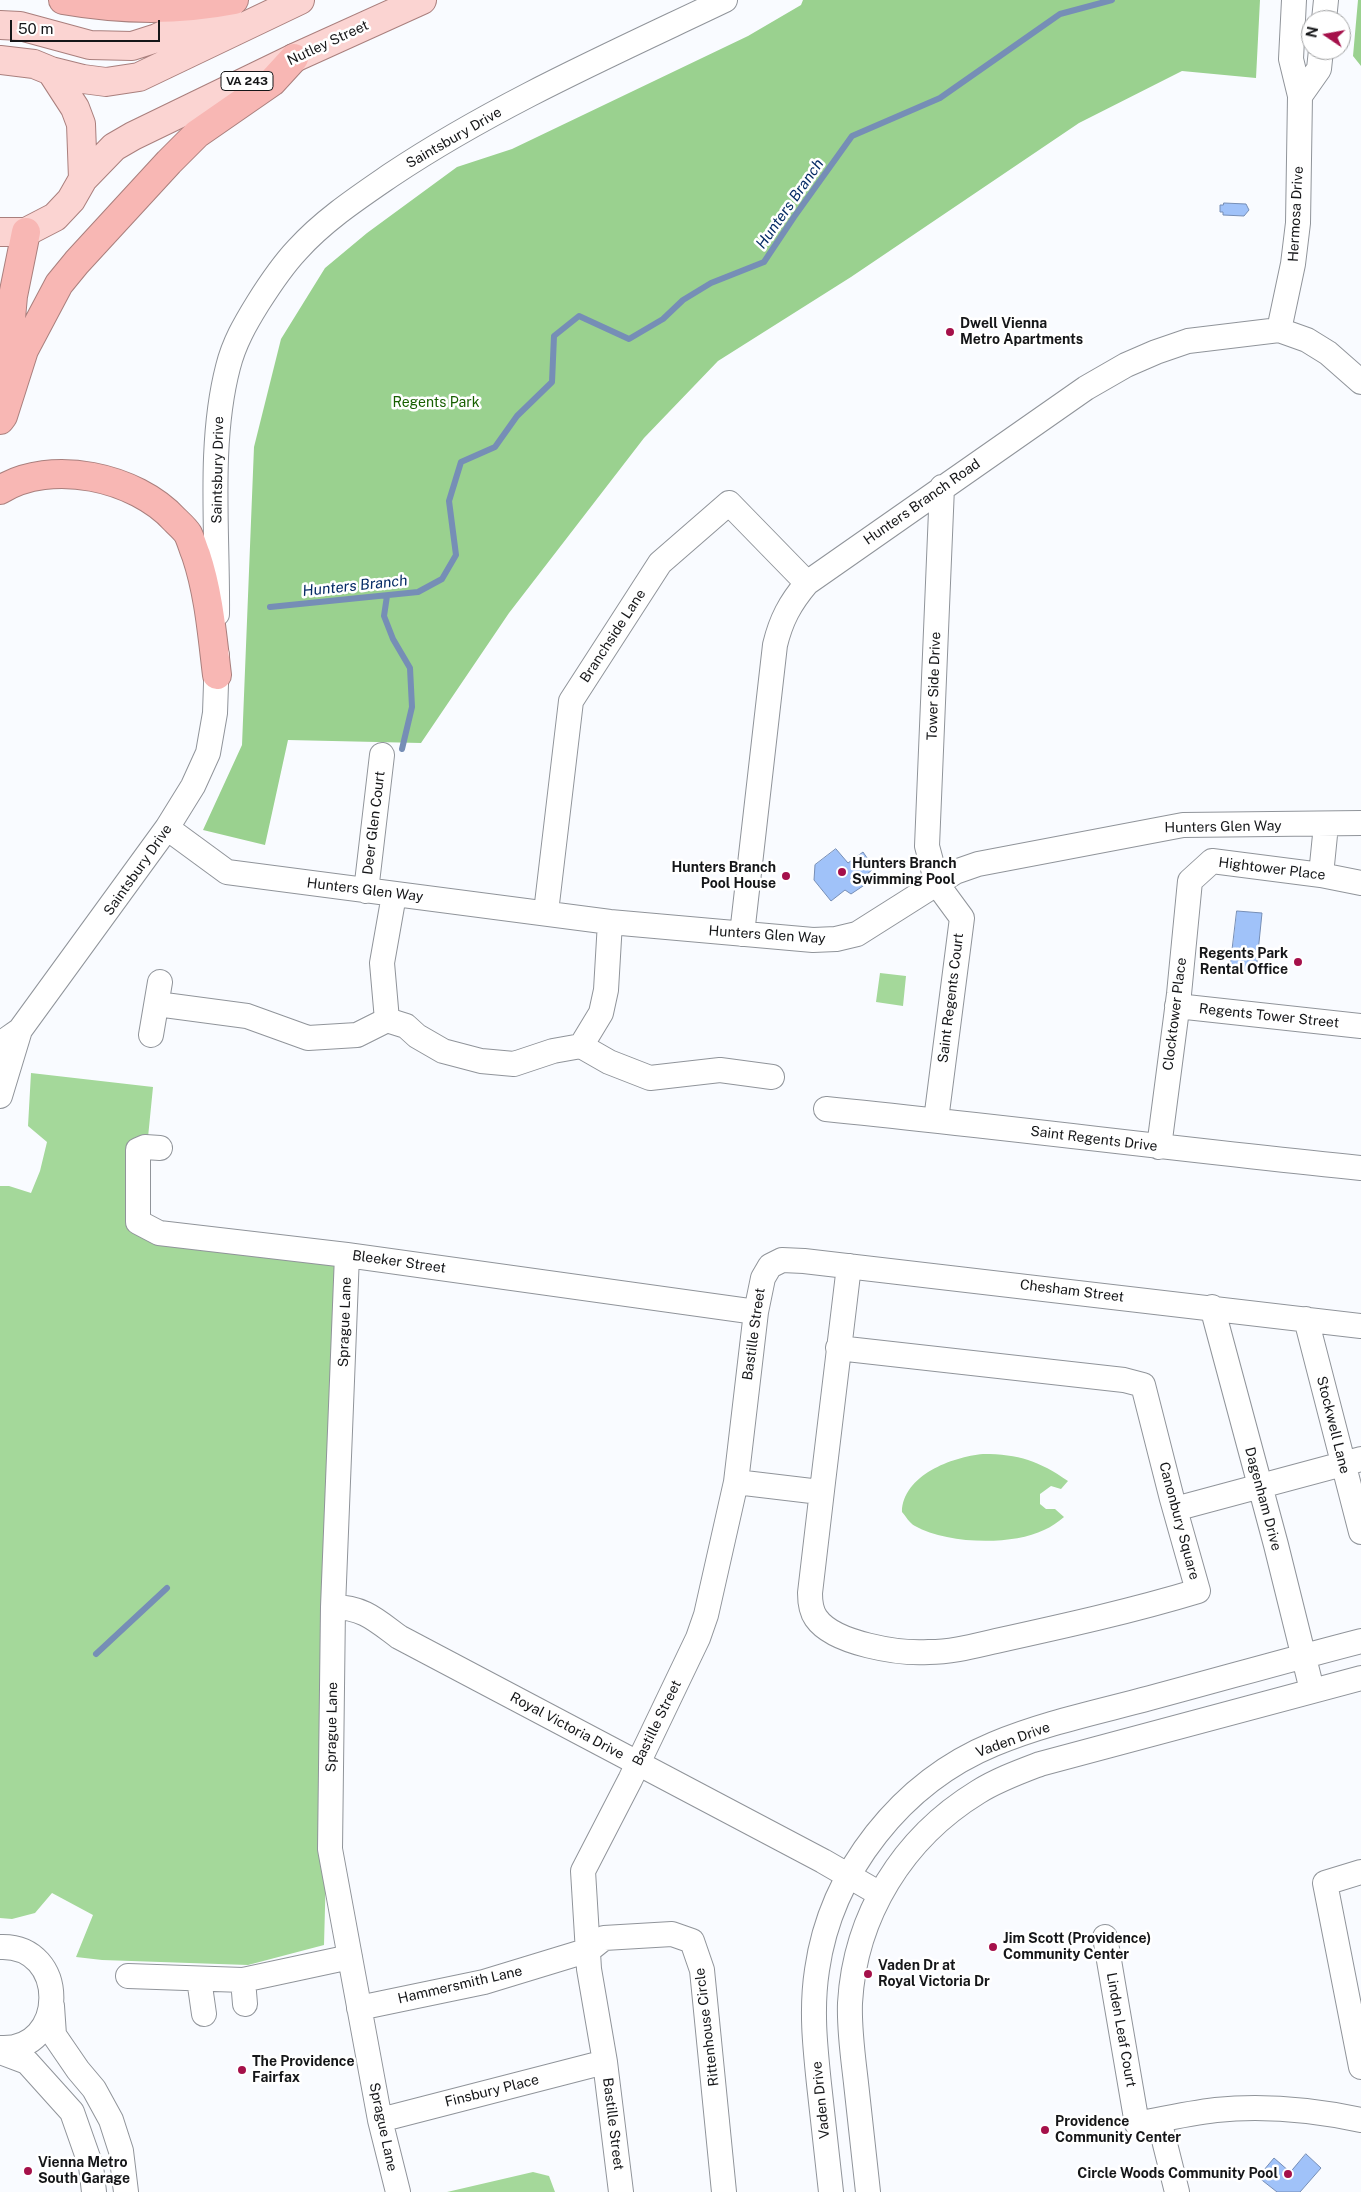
<!DOCTYPE html>
<html>
<head>
<meta charset="utf-8">
<style>
	body { margin:0 }
	#map { position:relative; width:1361px; height:2192px; overflow:hidden; background:#f9fbff; font-family:"Public Sans",sans-serif }
	canvas { display:block }
	.north { position:absolute; left:1301px; top:10px; width:50px; height:50px; box-sizing:border-box; background:#fff; border:1px solid #a1a2a3; border-radius:50%; rotate:282deg; font-size:14px; font-weight:700; line-height:20px; text-align:center; color:#151618 }
	.north::after { content:''; display:block; margin:auto; width:18px; height:22px; background:#a5104a; clip-path:polygon(50% 0,100% 100%,50% 72%,0 100%) }
	.scale { position:absolute; left:10px; top:20px; width:150px; height:22px; box-sizing:border-box; border:2px solid #151618; border-top:0; padding-left:6px; font-size:15px; line-height:18px; white-space:nowrap; color:#151618; -webkit-text-stroke:4px #fff; paint-order:stroke }
</style>
</head>
<body>
<div id="map">
<canvas width="1361" height="2192"></canvas>
<div class="north">N</div>
<div class="scale">50 m</div>
</div>
<script>
const c = document.querySelector('canvas').getContext('2d');
c.lineJoin = 'round';
function paint(path, color) { c.fillStyle = color; c.fill(path, 'evenodd'); }
function stroke(path, color, width, dash) { c.strokeStyle = color; c.lineWidth = width; c.lineCap = dash ? 'butt' : 'round'; c.setLineDash(dash || []); c.stroke(path); }
function write(font, color, halo, rows, align = 'center') {
  c.font = font + ' "Public Sans",sans-serif'; c.lineWidth = 5; c.setLineDash([]); c.textBaseline = 'middle'; c.strokeStyle = halo; c.fillStyle = color; for (const [text, x, y, turn = 0] of rows) {
    c.save(); c.translate(x, y); c.rotate((+turn || 0) * Math.PI / 180); c.textAlign = isNaN(turn) ? turn : align; if (halo) c.strokeText(text, 0, 0); c.fillText(text, 0, 0); c.restore();
  }
}
paint(new Path2D(`
	M880,973L906,976L903,1006L876,1002Z
	M31,1073L153,1087L139,1228L347,1255L333,1607L324,1945L248,1965L102,1960L76,1957L93,1915L52,1893L35,1913L12,1919L0,1918V1186H9L31,1193L40,1171L47,1142L28,1126Z
	M983,1454C1019,1454 1039,1461 1068,1481L1061,1489L1051,1486L1040,1494V1504L1046,1509H1055L1064,1517C1058,1522 1051,1527 1044,1530C1011,1546 947,1544 915,1526C909,1523 906,1516 902,1512C903,1475 952,1457 983,1454Z
	M533,2172L549,2176L555,2192H447Z`), '#a4d89a');
paint(new Path2D(`
	M803,0H1260L1256,78L1182,71L1079,123L851,277L718,361L644,438L509,613L421,743L288,740L265,845L203,830L242,745L254,447L281,339L325,268L367,233L457,167L512,149L748,36L801,5Z
	M1358,0H1361V66L1353,56Z`), '#9ad18f');
const water = new Path2D(`
	M1224,203L1246,204L1249,210L1244,216L1223,215V212H1220V205H1223Z
	M836,849L848,863L863,852L874,868L865,876L866,884L851,894L845,890L831,901L814,880L815,865Z
	M1237,911L1262,913L1256,972L1230,970Z
	M1306,2154L1321,2168L1300,2192H1277L1258,2177L1274,2158L1290,2172Z`);
paint(water, '#a0c2f9');
stroke(water, '#768eb6', 1);
stroke(new Path2D(`
	M387,596L384,616L393,639L410,668L412,707L402,749
	M270,607L418,592L442,579L456,555L449,501L461,462L495,447L517,416L552,382L554,336L579,316L629,339L663,319L683,300L711,283L764,262L794,217L852,136L940,98L1060,14L1112,0
	M96,1654L167,1588`), '#768eb6', 6);
const minor = new Path2D(`
	M1324,20L1326,0
	M1300,96L1319,69L1321,50
	M1279,330L1293,264L1298,223L1300,96L1291,59L1294,0
	M217,614C218,534 208,444 228,367C234,343 245,324 258,303C270,284 282,266 297,250C324,220 359,197 391,175C496,105 612,54 725,0
	M167,828L227,872L610,922L813,940L836,939L857,934L955,872L978,864L1183,825L1361,823
	M1321,875L1326,825
	M366,891L382,755
	M394,895L382,963L387,1020L406,1026L417,1036L443,1051L481,1061L514,1064L553,1051L581,1046L609,1062L650,1078L720,1070L772,1077
	M546,912L571,701L660,563L729,503L807,583
	M742,934L775,645C781,620 790,603 807,583L1086,388L1126,365L1156,352L1188,341L1279,330L1307,340L1328,353L1361,382
	M157,1004L247,1016L308,1038L357,1035L387,1020
	M1177,1006L1361,1026
	M151,1035L160,982
	M0,1044L20,1030L167,828L193,786L208,753L215,713L217,655
	M581,1046L601,1013L606,990L610,922
	M0,1096L20,1030
	M826,1109C1005,1127 1183,1150 1361,1168
	M936,1120L962,918L937,884L927,846L942,487
	M1159,1147L1179,994L1190,881L1212,861L1321,875L1361,883
	M160,1148L145,1147L138,1150V1222L159,1233L347,1255L756,1312
	M347,1255L333,1607L330,1849L380,2120L398,2192
	M1212,1307L1276,1545L1312,1690
	M1306,1319L1361,1532
	M838,1348L1124,1380L1143,1385L1172,1499L1198,1591C1132,1611 1064,1626 996,1641C974,1646 952,1652 929,1652C900,1654 834,1644 816,1618C811,1611 810,1602 810,1593C823,1484 835,1375 849,1266
	M736,1482L820,1492
	M1175,1509L1361,1459
	M333,1607C363,1607 376,1620 399,1637L823,1861L880,1894
	M1361,1872L1325,1883L1361,2067
	M1105,1937L1137,2124C1163,2119 1190,2113 1216,2110C1264,2105 1314,2110 1361,2120
	M0,1947C69,1944 68,2052 0,2048
	M128,1976L243,1980L350,1957
	M199,1979L204,2014
	M243,1980L245,2004
	M52,2006L54,2035L78,2070L94,2089L111,2120L121,2151L126,2192
	M359,2008L484,1982L589,1950L604,1938L672,1934L692,1941L702,1970L724,2192
	M0,2052L27,2062L72,2112L91,2166L94,2192
	M380,2120L605,2062
	M1159,2120L1177,2192
	M621,2192L605,2062L589,1969L583,1871L630,1780L698,1638L706,1615L736,1482L756,1312L763,1278L770,1266L782,1260L804,1261L1361,1326
	M831,2192C827,2156 823,2120 819,2084C815,2046 811,2009 817,1970C831,1871 902,1782 994,1744C1044,1723 1098,1712 1150,1698C1221,1679 1291,1659 1361,1641
	M868,2192C864,2156 860,2119 856,2083C853,2056 849,2030 850,2003C855,1915 903,1838 978,1792C997,1780 1019,1772 1040,1764L1361,1678`);
const major = new Path2D(`
	M0,25L20,26L90,45L132,46L157,38L230,4
	M0,60L34,64L51,71L83,79L106,82L139,77L300,0
	M51,71L75,108L81,124L83,179
	M0,232H26L55,217L71,200L83,179L114,147L133,136L294,58L422,0`);
const highway = new Path2D(`
	M63,0C120,10 178,11 234,0
	M3,371L8,351L13,296L26,232
	M0,420L3,416L24,350L59,284L77,262L169,162L197,134L272,82L294,58
	M0,490C51,458 136,477 175,520C179,524 185,529 188,534C191,540 193,548 196,555C209,594 212,634 217,675`);
stroke(minor, '#90949a', 26);
stroke(major, '#a97f7d', 30);
stroke(highway, '#a97f7d', 30);
stroke(minor, '#fff', 24);
stroke(major, '#fbd4d2', 28);
stroke(highway, '#f8b7b4', 28);
for (const [x, y, r, color] of [
	[950,332,5,"#a5104a"],
	[842,872,5,"#a5104a"],
	[786,876,5,"#a5104a"],
	[1298,962,5,"#a5104a"],
	[993,1947,5,"#a5104a"],
	[868,1974,5,"#a5104a"],
	[242,2070,5,"#a5104a"],
	[1045,2130,5,"#a5104a"],
	[28,2171,5,"#a5104a"],
	[1288,2174,5,"#a5104a"]
]) { const dot = new Path2D(); dot.arc(x, y, r, 0, 2 * Math.PI); c.fillStyle = color; c.fill(dot); stroke(dot, '#fff', 2); }
for (const [x, y, w] of [
	[247,81,52]
]) { const box = new Path2D(); box.roundRect(x - w / 2, y - 9.5, w, 19, 4); c.fillStyle = '#fff'; c.fill(box); stroke(box, '#151618', 1); }
write('bold 12px', '#151618', null, [
	["VA 243",247,81]
]);
write('14px', '#151618', '#fff', [
	["Nutley Street",328,43,-25],
	["Saintsbury Drive",454,138,-30],
	["Hermosa Drive",1296,214,-87],
	["Saintsbury Drive",218,470,-89],
	["Hunters Branch Road",922,502,-35],
	["Branchside Lane",613,636,-57],
	["Tower Side Drive",934,686,-88],
	["Deer Glen Court",374,823,-83],
	["Hunters Glen Way",1223,827,-1],
	["Hightower Place",1272,869,7],
	["Saintsbury Drive",138,870,-55],
	["Hunters Glen Way",365,890,7],
	["Hunters Glen Way",767,935,4],
	["Saint Regents Court",951,998,-83],
	["Clocktower Place",1175,1014,-83],
	["Regents Tower Street",1269,1016,6],
	["Saint Regents Drive",1094,1139,7],
	["Bleeker Street",399,1262,8],
	["Chesham Street",1072,1291,7],
	["Sprague Lane",345,1322,-88],
	["Bastille Street",754,1334,-82],
	["Stockwell Lane",1333,1425,76],
	["Dagenham Drive",1263,1499,75],
	["Canonbury Square",1179,1521,75],
	["Bastille Street",657,1723,-64],
	["Royal Victoria Drive",567,1726,28],
	["Sprague Lane",332,1727,-89],
	["Vaden Drive",1013,1740,-20],
	["Hammersmith Lane",460,1985,-13],
	["Rittenhouse Circle",707,2027,-97],
	["Linden Leaf Court",1121,2030,80],
	["Finsbury Place",492,2091,-14],
	["Vaden Drive",821,2100,-96],
	["Bastille Street",613,2124,83],
	["Sprague Lane",383,2127,78]
]);
write('bold 14px', '#151618', '#fff', [
	["Dwell Vienna",960,324],
	["Metro Apartments",960,340],
	["Hunters Branch",852,864],
	["Swimming Pool",852,880],
	["Hunters Branch",776,868,"right"],
	["Pool House",776,884,"right"],
	["Regents Park",1288,954,"right"],
	["Rental Office",1288,970,"right"],
	["Jim Scott (Providence)",1003,1939],
	["Community Center",1003,1955],
	["Vaden Dr at",878,1966],
	["Royal Victoria Dr",878,1982],
	["The Providence",252,2062],
	["Fairfax",252,2078],
	["Providence",1055,2122],
	["Community Center",1055,2138],
	["Vienna Metro",38,2163],
	["South Garage",38,2179],
	["Circle Woods Community Pool",1278,2174,"right"]
], 'left');
write('14px', '#175f00', '#fff', [
	["Regents Park",436,403]
]);
write('italic 15px', '#062b65', '#fff', [
	["Hunters Branch",790,204,-55],
	["Hunters Branch",355,586,-6]
]);
</script>
</body>
</html>
